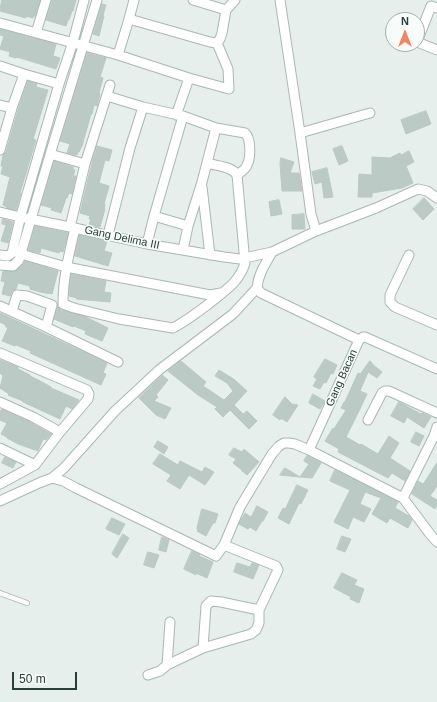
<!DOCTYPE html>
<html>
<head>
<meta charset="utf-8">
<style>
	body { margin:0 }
	#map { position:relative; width:437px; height:702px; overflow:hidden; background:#e6efeb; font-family:Helvetica,sans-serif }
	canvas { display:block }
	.north { position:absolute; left:385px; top:12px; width:40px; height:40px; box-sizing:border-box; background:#f7fbf9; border:1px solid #a3b1ad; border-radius:50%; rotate:0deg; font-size:11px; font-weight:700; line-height:16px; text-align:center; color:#24423a }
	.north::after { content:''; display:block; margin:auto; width:14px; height:18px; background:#f4845f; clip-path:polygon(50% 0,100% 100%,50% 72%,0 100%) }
	.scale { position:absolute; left:12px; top:672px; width:65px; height:18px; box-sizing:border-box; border:2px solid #24423a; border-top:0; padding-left:5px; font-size:12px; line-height:14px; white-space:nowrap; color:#24423a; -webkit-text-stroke:3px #f7fbf9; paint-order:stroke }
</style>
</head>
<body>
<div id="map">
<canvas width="437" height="702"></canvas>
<div class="north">N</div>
<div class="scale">50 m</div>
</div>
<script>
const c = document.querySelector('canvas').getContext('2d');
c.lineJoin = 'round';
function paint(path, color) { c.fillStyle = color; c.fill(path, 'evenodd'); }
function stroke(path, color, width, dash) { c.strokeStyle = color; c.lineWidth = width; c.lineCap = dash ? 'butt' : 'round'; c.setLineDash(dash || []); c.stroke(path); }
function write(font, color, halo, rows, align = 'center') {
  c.font = font + ' Helvetica,sans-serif'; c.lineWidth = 3; c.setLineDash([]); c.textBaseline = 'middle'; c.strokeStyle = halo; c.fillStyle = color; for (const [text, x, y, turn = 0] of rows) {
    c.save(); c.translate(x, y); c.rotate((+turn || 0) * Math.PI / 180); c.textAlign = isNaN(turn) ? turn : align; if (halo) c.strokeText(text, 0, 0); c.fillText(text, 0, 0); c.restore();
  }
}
const building = new Path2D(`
	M2,0H40L35,16H34L33,18L26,16V18L0,11Z
	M52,0H76L73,11H72L69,20H68L66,26L46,20Z
	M102,4L106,5L103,15L104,16L99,36L93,34Z
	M0,29L56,44L53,56L60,58L56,69L17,57L16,58L9,56L10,52L0,49L4,36L0,35Z
	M87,53L106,58L100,77L103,78L99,93L100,94L97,106L94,105L92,114H91L82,146L79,152H78L77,155L67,153L70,144L60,141Z
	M28,81L37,84L36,87L48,90L33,139L36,140L20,193H21L16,210L7,208V207L3,205L10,177L1,174L3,166H1L3,155L6,152L18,110Z
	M426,111L431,124L406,134L401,120Z
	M97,146L112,150L109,161L105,160L99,183L109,186L104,204H105L104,209H105L100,227L89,225L91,219H89L90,216L80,213L89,175Z
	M342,146L348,161L339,165L333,149Z
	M409,151L414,162L406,166L413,183L402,188L372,193V197H358L359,174L372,175V157L390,158L400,153L401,155Z
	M281,158L294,162L290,173H299L302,191H282L280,164Z
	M54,161L73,167V169L75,170L73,176H76L72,194L69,193L67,198H66L61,213L51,210L52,208L41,205Z
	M327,168L333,197L324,198L322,182L315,184L312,172Z
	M424,198L434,209L423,220L413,209Z
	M279,200L282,214L271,216L269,202Z
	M304,214L305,229H292V215Z
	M3,219L13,222L8,243L1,241L6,225L2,224Z
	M35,226L68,233L63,252L60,251L59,253L41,248L40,253L28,250Z
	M79,235L107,241L104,251L112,253L108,266L75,256Z
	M25,261L58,271L52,294L40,292L30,289V286L18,283L16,289L12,291L10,296L2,294L5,282L1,281L3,271H15L23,264Z
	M71,274L106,281L104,292L111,293L110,302L76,299L77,298L69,296Z
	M58,307L61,310L84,316L108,328L102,341L85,334L86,331L74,326L73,327L54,319Z
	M0,313L107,363L103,373L106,374L101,385L30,353L31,351L16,345L15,346L2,341L8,328L5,326L6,325L0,322Z
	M325,359L337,365L333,374L331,373L326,383L324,382L320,389L313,386L317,379L314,377Z
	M0,360L18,367V369L30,375V376L42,382L51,387V388L79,400L72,409L66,406L60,419L23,402V401L8,395L9,394L0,388L3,376L0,373Z
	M181,361L206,382L203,386L224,400L233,391L227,383L215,376L219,370L235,380L237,382L247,391L234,405L243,414L247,411L257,421L249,429L230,410L223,417L215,409L217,407L198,395L168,371Z
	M370,361L372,363V364L382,372L377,378L368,372L360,391L367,394L359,411L346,437L360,445L361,444L378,454L389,436L399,443L390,458L410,471L405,481L392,473L388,478L338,452L339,449L325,441L333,428L334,429L346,410L341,408L344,402H345L358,373L360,374Z
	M162,375L168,380L156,395L158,397L154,401L171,408L165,419L156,415L139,398Z
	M313,394L325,401L320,409L309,403Z
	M285,397L292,404L298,405L287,422L281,418L280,420L273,415Z
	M399,402L421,414L422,413L431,417L424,428L407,417L404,423L391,416Z
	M2,409L30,422L51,434L46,440L43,439L38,451L18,444L7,438V437L1,434L7,423L0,420V413Z
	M416,432L424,436L419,446L411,442Z
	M158,441L168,447L164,454L154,447Z
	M234,448L242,452L244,449L259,462L247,475L241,470H242L233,463L236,459L229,455Z
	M160,454L178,465L180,461L202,472L205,467L214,472L205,485L189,475L180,489L167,481L171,475L153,464Z
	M307,456L321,463L312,478L300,477L309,464L304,461Z
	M5,457L16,462L13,468L2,463Z
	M437,463V486L430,496L437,500V505L435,509L412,494L418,481L423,484Z
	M285,468L300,477L280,475Z
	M335,470L398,502L395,508L409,516L412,520L408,528L390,518L387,523L372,514L381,498L365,492L360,504L371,509L364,522L353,517L348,529L334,522L350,490L330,481Z
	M297,485L308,490L301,504L299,503L289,524L278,518L283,508L285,509Z
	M257,506L268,512L263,521H262L256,531L250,527L248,529L239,524L245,513L251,517Z
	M202,509L218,514L215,523H213L206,536L197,531L198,530L197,529Z
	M112,518L125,524L119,535L106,529Z
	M123,534L129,538L117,558L112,554Z
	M342,536L351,539L345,552L337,549Z
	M162,537L169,540L166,552L159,550Z
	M192,551L200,555L199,556L213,562L207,578L196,573V575L184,569Z
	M148,552L159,555L154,568L144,565Z
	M237,563L250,567L252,563L259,565L253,579L234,572Z
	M342,573L357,580L354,585L364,589L359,603L350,599L351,597L334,588Z`);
paint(building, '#bbcac4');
stroke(building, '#b8c9c2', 1);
const lane = new Path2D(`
	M0,593L27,603`);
const street = new Path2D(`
	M193,0L226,10
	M280,0L300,133L311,214L316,231L376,208L418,189L427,191L437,198
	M129,19L210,42L217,43L220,39L222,33L226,10L235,0
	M0,23L118,55L189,78L229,89L228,69L217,43
	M36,33L46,0
	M417,42L431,6L437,8
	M417,42L437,50
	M118,55L129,19L134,0
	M0,66L24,74L59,84
	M107,96L143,107L183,116L216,128L245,133C251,138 251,158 247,165C246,169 241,172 237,175
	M0,105L12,108
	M176,115L179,107L189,78
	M300,133L370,113
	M0,150L12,108L24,74
	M50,154L85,164
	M202,187L210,255
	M0,212L20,217L70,227L147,244L224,257L240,259L272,252L316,231
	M154,216L188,226
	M70,227L85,164L110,85
	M75,228C69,254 63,278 63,304L74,308L119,319L173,328C190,319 205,307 220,295C225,290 232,286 236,280C240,275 243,270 245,263L237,175C232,166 216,166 207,163
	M108,235L130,148L143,107
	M147,244L154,216L183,116
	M183,250L188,226L202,182L216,128
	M272,252C266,263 258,274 257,288L261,293L359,340
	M21,254L66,267L210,295L221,293
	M0,255L8,256L12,253L21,215L59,84L73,42L84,0
	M409,255L390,295V302L395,307L437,325
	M0,265L13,266L19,260L52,148L97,0
	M0,306L46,327L118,362
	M12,311L17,295L27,296L52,305L46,327
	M0,353L87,390L89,394L88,399L60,432L35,465L0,484
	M0,402L33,417L60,432
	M368,420L382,393L385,391H389L437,413
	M0,448L35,465
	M309,450L359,340L363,337H365L437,369
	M52,478L64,468L115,411L159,370L233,314L257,288
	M403,498L434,436L437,427
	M0,501L39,483L52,478L63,481L76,488L216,556L224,545L240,507L272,454L279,446L284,443H289L295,444L309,450L403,498L430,534L437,542
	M203,648L206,606L211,601L221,602L259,610
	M167,665L170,622
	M148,675L160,671L167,665L203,648L251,634L256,630L259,623V610L278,570L276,566L224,545`);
stroke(lane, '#a8b8b2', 6);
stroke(street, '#a8b8b2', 11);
stroke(lane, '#fff', 4.5);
stroke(street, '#fff', 9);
write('11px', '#24423a', '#f7fbf9', [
	["Gang Delima III",122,238,12],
	["Gang Bacan",342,378,-66]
]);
</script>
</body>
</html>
